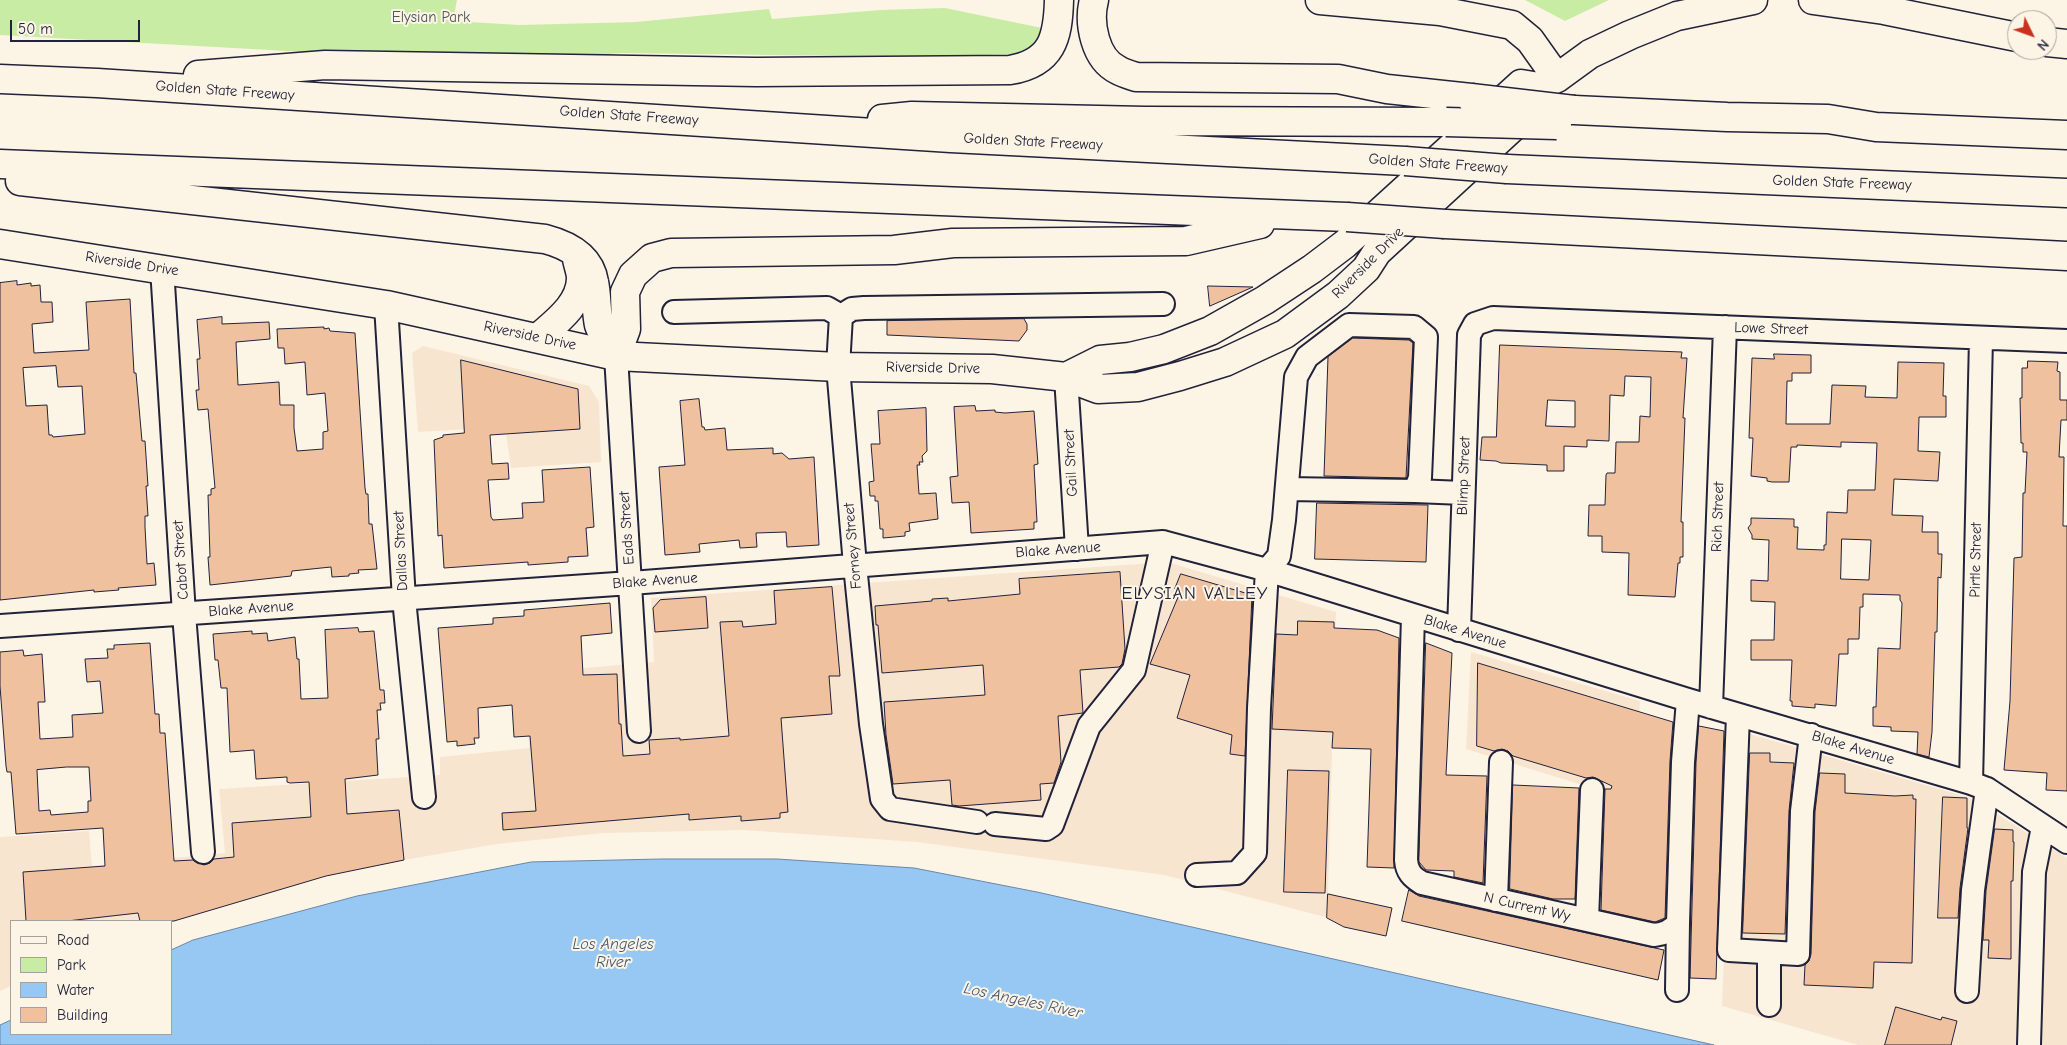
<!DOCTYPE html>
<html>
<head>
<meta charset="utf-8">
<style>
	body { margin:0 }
	#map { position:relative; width:2067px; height:1045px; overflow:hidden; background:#fcf5e5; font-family:"Comic Neue",sans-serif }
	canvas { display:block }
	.legend { position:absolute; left:10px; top:920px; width:162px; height:115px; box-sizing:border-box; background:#fcf5e5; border:1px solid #a5a1a1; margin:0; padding:6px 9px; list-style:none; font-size:15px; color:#22223b }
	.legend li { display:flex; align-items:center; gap:10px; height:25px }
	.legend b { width:25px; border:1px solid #a5a1a1 }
	.north { position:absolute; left:2007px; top:10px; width:50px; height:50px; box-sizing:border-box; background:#fcf5e5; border:1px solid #a5a1a1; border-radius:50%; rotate:132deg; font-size:14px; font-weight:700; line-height:20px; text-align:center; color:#22223b }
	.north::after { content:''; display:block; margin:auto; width:18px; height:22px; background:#c8321e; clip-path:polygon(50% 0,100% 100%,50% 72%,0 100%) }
	.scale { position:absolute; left:10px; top:20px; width:130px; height:22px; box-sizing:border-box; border:2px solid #22223b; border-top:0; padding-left:6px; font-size:15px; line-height:18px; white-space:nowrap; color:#22223b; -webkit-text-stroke:4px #fcf5e5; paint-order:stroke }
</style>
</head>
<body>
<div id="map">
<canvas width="2067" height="1045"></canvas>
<ul class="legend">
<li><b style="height:6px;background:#fcf5e5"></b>Road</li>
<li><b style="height:14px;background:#c9eca5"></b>Park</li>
<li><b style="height:14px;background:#97c8f3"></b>Water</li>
<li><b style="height:14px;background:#efc19f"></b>Building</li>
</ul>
<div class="north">N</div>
<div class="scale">50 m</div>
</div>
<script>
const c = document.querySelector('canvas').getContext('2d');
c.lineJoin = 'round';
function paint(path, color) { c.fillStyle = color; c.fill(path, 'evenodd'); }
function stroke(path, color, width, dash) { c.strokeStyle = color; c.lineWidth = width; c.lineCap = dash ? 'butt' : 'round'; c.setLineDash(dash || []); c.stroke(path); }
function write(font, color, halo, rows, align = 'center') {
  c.font = font + ' "Comic Neue",sans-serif'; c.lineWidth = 4; c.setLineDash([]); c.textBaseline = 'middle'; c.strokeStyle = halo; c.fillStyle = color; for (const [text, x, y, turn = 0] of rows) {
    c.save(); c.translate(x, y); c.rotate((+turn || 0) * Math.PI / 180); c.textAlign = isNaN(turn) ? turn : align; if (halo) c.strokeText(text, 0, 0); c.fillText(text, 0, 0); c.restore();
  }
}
paint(new Path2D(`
	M423,346L589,386L599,402L601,462L511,468L505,427L418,432L412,353Z
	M1167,562L1336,612L1328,893L1392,908L1387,932L1325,917L1164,875L917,842L743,830L604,833L497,844L404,860L326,876L171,922L11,921V986L0,991V837L89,831L92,866L225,853L219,789L440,775V757L529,748L526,673L654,662L651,598Z
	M1471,652L1640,701L1634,801L1466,749Z
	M1733,729L1967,797L1994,812L2067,858V1045H1858L1722,1006Z`), '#f8e5d0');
paint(new Path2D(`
	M0,0H457L453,21L519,25L636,22L769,9L772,19L880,10L945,8L1042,28L1039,40L1021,54L921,57L621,53L549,59L359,55L0,35Z
	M1525,0H1609L1565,21Z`), '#c9eca5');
const water = new Path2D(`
	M661,859H777L914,868L1037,892L1714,1045H0V1025L11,1020V1034H171V950L193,940L357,896L531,862Z`);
paint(water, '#97c8f3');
stroke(water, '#6886a9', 1);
const building = new Path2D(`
	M17,281V285L31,283V286L40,285L41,302H52L53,322L32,324L34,353L89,350L86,302L130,299L134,373H136L142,441H145L148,486H146L148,516H145V527L147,564L154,563L156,585L118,588L119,590L94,592V590L0,600V283ZM56,366L58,387L82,386L85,434L53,437L52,435H49L47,405L26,406L23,368Z
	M1208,286L1253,287L1210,306Z
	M222,317V324L269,322L270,339L236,342L238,385L279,382L280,405H294V428L297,451L323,449V432L328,431L325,393L307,395L305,362L285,364L284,348H278L277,329L324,327V329L329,328L330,331L355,333L365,488L366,494H368L369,524H372L377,569L358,570L359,573L349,574V576L332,577L331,567L292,571L291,576L210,585L208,557H210L208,495H211V489L215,488L208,409L198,410L196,390H199L197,359H200L197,320Z
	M1024,319L1027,324V330L1019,341L887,335V321Z
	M1353,338L1409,340L1413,343L1406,478L1324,476L1328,357Z
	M1500,345L1682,352L1681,358H1687L1683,418H1685L1681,522H1683V557H1680V563H1678L1675,597L1628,595L1629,553L1602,552V536H1588L1589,505H1605L1606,475L1607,473H1615L1616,442H1639L1640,416L1650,417L1651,377L1625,376L1624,396L1610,395L1609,441L1587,440V447L1564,446V471H1547V465L1501,463L1496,461L1480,460L1482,437H1496ZM1548,400L1575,401V427L1546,426Z
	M1774,354L1811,355V373H1792V381H1787L1786,424H1830L1832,385L1866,386L1865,397L1897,398L1898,362L1944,363L1943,396H1946V417H1919L1918,451L1940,452L1938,481L1894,479L1892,515L1923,516L1922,532H1938V554H1942L1941,578L1938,577L1937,632H1935L1932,732L1929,757L1917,754L1918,732L1891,731V727L1873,726V707H1876L1878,648L1900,649L1902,603L1900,600V595L1863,594V607H1860L1859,639H1848V654H1839L1836,706L1815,704V708L1792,706V701H1790L1792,660H1751V640H1774L1775,602L1751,601V580L1768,581L1769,540L1752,539V535L1748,528L1751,524V518L1794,519V527H1798L1797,549L1824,550V545H1826L1827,512L1847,513L1848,490H1875L1877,443L1841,442V447L1797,445V447H1791L1789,482H1772L1767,481V478L1751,476L1753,438H1749L1752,358L1774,359ZM1842,539L1871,540L1869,580L1841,579Z
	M461,360L578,389L580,429L490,435L492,464L508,463L509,479L488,480L491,517L493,520L523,518L522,503L544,502L542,470L590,467L594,527L586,528L588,556L568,557V562L528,565V562L444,568L442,535L438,536L434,440L443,437V435L464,433Z
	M2028,361L2058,362L2057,371L2060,372V400H2067V420H2061L2059,457H2064L2063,526H2067V791L2046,790L2047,773L2004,770L2010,701L2014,558L2022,557L2023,493H2025L2027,452H2023V443H2021L2020,398H2022V368H2027Z
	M699,399L702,427H704L705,430L725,428L727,450L773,448V454L782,453L789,459L814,457L819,545L787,547L786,532L756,533L757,547L740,548L739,540L699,544L700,552L665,555L659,467L685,465L680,401Z
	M975,406L976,411L995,410V412L1005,413L1034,411L1038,464L1034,465L1037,522H1034V529L971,533L969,502L952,503L950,477L958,476L954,407Z
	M926,408L927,451L922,456L923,462H919L920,465H917L919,494L936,493L938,519L909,523L910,531L905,532V536L883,538V529H880L878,501H875V496H870L869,482L874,481L871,444H880L878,411Z
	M1317,503L1428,505L1426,562L1315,559Z
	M1120,572L1125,649L1122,664L1119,667L1080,670L1083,713L1058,716L1061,762L1054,783L1040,784L1041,800L959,806L952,805L950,780L893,784L886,735L884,702L985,695L983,665L882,673L878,625H876L875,606L932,601V599L948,598V601L1020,594L1019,579Z
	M1181,574L1252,595L1245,756L1230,754L1232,735L1177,718L1190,675L1150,664L1181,590L1175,589Z
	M832,587L840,676H829L832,714L781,718L788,812L780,813V818L741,821V816L689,820V814L503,830L502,813L536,811L530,736L514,737L512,705L478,708L479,738H474L475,744L457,746V741L447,742L438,628L493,624V618L524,616V610L610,603L612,633L581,636L583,675L617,674L619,724H621L623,756L650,754L649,740L680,738V740L729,736L720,622L742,621L743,627L776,624L774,591Z
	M706,597L708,628L655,632L653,608L660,600Z
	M1298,621L1334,622V628L1377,630L1399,638L1394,868L1367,867L1371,749L1332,748L1333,732L1272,729L1276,634L1297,635Z
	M358,628L359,632L374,631L380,690H384L385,703H380L381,710H377L379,739H376L378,775L345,779L347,814L399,810L404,860L326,876L174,921H140L138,913L67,921H26L23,872L105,866L103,828L16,834L11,772H7L6,766L0,686V652L23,650L24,656L42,654L45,702H38L40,739L73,737L72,715L103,713L100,681L87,682L85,659L108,658L107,649H114V645L150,643L155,714H159L160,733H165L174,861L193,860L204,865L210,863L214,859L234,857L232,823L311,817L309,782L290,783L287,782V777L256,779L254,750L230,752L227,688H221L218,660H215L213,634L252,631V634L267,633L268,641L295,637L297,659H299L301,699L328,698L325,630ZM67,767H89L91,801H88V812L51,815L50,810L39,811L37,770Z
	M1426,643L1452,653L1446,775L1487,776L1483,883L1454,877V871L1426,870L1419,862Z
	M1478,663L1673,722L1670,761L1665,918L1655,922L1601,910L1605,789H1611L1612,786L1593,777L1586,778L1513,756L1508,751L1502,749L1494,751L1477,746Z
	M1699,726L1724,731L1716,979L1690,978L1696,763Z
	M1750,753H1770V762L1794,763L1789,811L1785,934L1743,933Z
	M1288,770L1329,771L1325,893L1284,892Z
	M1820,773L1845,774V793L1895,796L1913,795V799H1916L1912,963L1874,962L1873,988L1804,985L1805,965L1809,961L1811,954L1815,812Z
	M1513,785L1579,788L1575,899H1553L1510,889Z
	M1943,797L1967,798V828H1968L1960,888L1958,918H1938Z
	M1995,829L2013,830V842H2014L2013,881H2011V959L1988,958L1989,940H1983L1986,891Z
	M1409,890L1419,896L1664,950L1658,980L1402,921Z
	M1328,894L1392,908L1386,936L1344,927L1327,918Z
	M1896,1007L1941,1020L1942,1017L1957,1021L1951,1045H1885Z`);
paint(building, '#efc19f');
stroke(building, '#22223b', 1);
const minor = new Path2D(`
	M162,268L184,614L203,852
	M386,305L404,599L424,797
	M674,312L827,308L841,316L838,367L855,565L871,724L882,799L890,809L977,822
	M841,316L852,309L864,308L1163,304
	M616,356L639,731
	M1066,377L1077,549
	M1415,491L1463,493
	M1413,616L1406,860C1407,872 1412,877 1422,883L1654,935C1663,934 1672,931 1678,923L1683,762L1688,700
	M0,626L631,583L1163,542L1267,570L1688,700L1971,783L1987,789L2067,842
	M1459,630L1469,335L1475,324L1493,318L2067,341
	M1711,707L1725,327
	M1738,715L1729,950L1798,954L1802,811L1811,735
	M1971,783L1981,338
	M995,824L1046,829L1052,825L1089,726L1134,670L1163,542
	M1197,875L1237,873L1255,853L1259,708L1267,570L1279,556L1284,520L1296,377L1307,357L1349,325L1414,327L1426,337L1420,478L1415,491L1287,489
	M1496,900L1501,762
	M1587,920L1592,790
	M1769,953V1005
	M1677,990L1678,923
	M1967,991L1973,890L1987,789
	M2029,1045L2034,872L2043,827`);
const major = new Path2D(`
	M1320,0L1440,11L1512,25L1530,40L1557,78
	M1813,0L1884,10L2017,37
	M2047,42L2067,44
	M0,244L386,305L616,356L838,367L992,369L1066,377L1098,389L1138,387L1180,376L1225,362L1285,334L1338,295L1366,269L1377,252L1540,102L1539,87
	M1066,377L1100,360L1130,357L1164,349L1210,331L1265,300L1312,269L1345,244L1521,84L1539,87L1557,78L1590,54L1630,35L1677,16L1753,0`);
const highway = new Path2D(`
	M1094,0C1088,23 1095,59 1118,70C1123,73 1130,75 1136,77L1338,79L1387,89L1471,98
	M198,75L325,65L756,72L1010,70C1052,63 1058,38 1059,0
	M0,79L97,83L951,138L1405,161
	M1574,110L1727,117L1828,119L1876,127L2067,135
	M882,119L912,116L1145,121L1446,122
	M0,164L1347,217
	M1507,169L2067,193
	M20,181L545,239C568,245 590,257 594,282C597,296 596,311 599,325C602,335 611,346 616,356
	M1445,224L2067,256
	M539,337C556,322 581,304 581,278C581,272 578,265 577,259
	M616,356L626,329L625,292L633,275L652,258L671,253L894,250L953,243L1186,241L1260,224`);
stroke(minor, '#22223b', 26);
stroke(major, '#22223b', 31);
stroke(highway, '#22223b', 31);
stroke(minor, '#fcf5e5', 22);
stroke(major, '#fcf5e5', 28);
stroke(highway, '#fcf5e5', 28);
const highwayBridge = new Path2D(`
	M1471,98L1574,110
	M1446,122L1557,125
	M1405,161L1507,169
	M1347,217L1445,224`);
stroke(highwayBridge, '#22223b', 31, []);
stroke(highwayBridge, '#fcf5e5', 28);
write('15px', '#4c5456', '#fcf5e5', [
	["Elysian Park",431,18]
]);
write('15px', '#22223b', '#fcf5e5', [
	["Golden State Freeway",225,91,4],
	["Golden State Freeway",629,116,4],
	["Golden State Freeway",1033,142,3],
	["Golden State Freeway",1438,164,4],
	["Golden State Freeway",1842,183,2],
	["Riverside Drive",1368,263,-45],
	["Riverside Drive",132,264,9],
	["Lowe Street",1771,329,2],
	["Riverside Drive",530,336,12],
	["Riverside Drive",933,368,1],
	["Gail Street",1071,463,-93],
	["Blimp Street",1464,476,-88],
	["Rich Street",1718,517,-88],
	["Eads Street",627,528,-94],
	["Forney Street",853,546,-95],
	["Blake Avenue",1058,550,-4],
	["Dallas Street",401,551,-93],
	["Cabot Street",181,560,-94],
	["Pirtle Street",1976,560,-89],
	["Blake Avenue",655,581,-4],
	["Blake Avenue",251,609,-4],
	["Blake Avenue",1465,632,17],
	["Blake Avenue",1853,748,17],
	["N Current Wy",1527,907,13]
]);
write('italic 16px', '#455472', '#fcf5e5', [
	["Los Angeles",613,944],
	["River",613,962],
	["Los Angeles River",1023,1001,12]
]);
c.letterSpacing = '1px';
write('18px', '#22223b', '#fcf5e5', [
	["ELYSIAN VALLEY",1195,594]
]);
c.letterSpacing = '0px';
</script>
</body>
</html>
